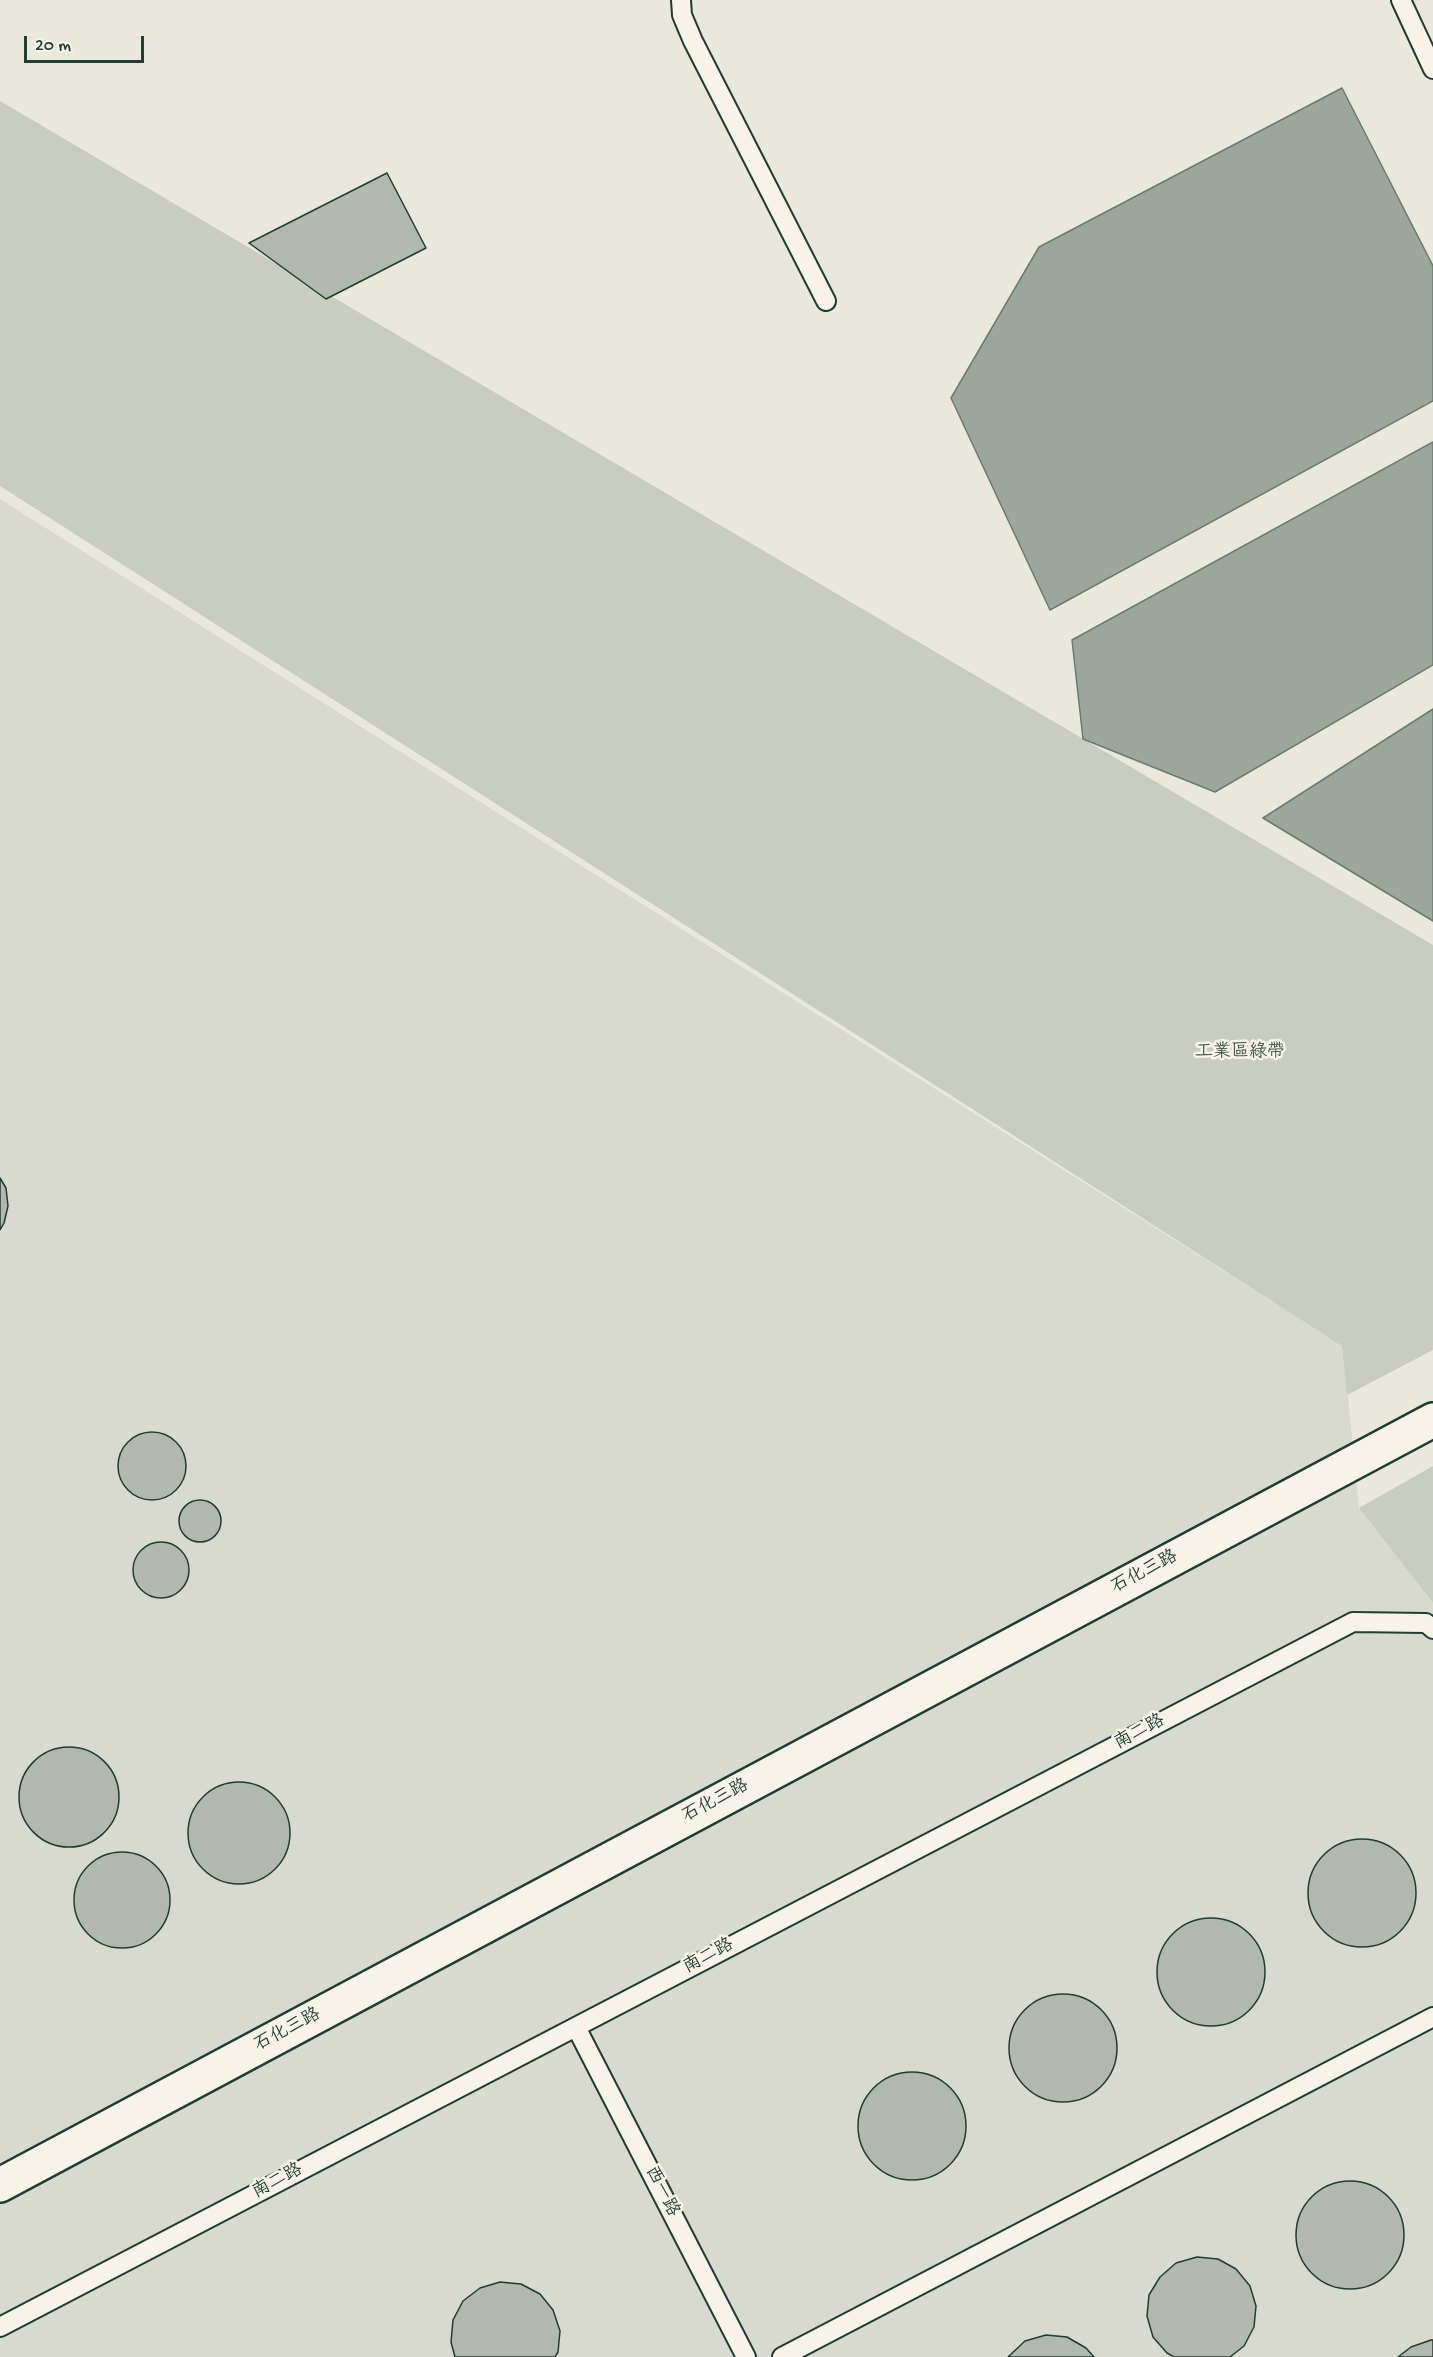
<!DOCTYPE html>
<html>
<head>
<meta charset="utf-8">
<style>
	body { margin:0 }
	#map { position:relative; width:1433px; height:2357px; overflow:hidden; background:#eae8dd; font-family:"Gochi Hand",sans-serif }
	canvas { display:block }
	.scale { position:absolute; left:24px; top:36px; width:120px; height:27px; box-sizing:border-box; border:3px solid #1f3d34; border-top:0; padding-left:8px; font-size:18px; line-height:21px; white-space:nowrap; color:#1f3d34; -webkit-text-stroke:4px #f7f3e8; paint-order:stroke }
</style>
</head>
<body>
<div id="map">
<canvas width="1433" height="2357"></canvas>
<div class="scale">20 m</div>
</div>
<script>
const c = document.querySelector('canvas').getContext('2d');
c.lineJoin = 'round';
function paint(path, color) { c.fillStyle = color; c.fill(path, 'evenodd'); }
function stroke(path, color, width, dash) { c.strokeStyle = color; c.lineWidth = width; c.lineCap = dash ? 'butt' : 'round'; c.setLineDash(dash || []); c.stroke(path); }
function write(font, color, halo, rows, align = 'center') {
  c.font = font + ' "Gochi Hand","LXGW WenKai TC",sans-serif'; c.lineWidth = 5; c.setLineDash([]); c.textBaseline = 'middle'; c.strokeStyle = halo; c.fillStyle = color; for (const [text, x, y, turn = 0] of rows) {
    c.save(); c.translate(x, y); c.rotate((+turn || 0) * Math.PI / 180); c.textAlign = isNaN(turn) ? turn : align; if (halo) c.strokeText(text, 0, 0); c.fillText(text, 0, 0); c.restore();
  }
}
paint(new Path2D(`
	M0,499L1343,1346L1359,1508L1433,1603V2357H0Z`), '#d9dacf');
paint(new Path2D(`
	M0,101L1433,945V1350L1347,1395L1342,1346L0,486Z
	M1433,1466V1603L1359,1508Z`), '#c8ccc1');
const water = new Path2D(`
	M1342,88L1433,266V401L1050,610L951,398L1039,247Z
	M1433,442V665L1215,792L1083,739L1072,640Z
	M1433,709V921L1263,818Z`);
paint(water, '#9ca69c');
stroke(water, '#6a7c72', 1.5);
const building = new Path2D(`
	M387,173L426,248L326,299L249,243Z
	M0,1178L6,1188L8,1206L4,1223L0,1230Z
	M118 1466a34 34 0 1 1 68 0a34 34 0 1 1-68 0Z
	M179 1521a21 21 0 1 1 42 0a21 21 0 1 1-42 0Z
	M133 1570a28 28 0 1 1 56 0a28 28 0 1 1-56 0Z
	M19 1797a50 50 0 1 1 100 0a50 50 0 1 1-100 0Z
	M188 1833a51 51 0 1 1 102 0a51 51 0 1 1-102 0Z
	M1308 1893a54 54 0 1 1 108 0a54 54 0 1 1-108 0Z
	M74 1900a48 48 0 1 1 96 0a48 48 0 1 1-96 0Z
	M1157 1972a54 54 0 1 1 108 0a54 54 0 1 1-108 0Z
	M1009 2048a54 54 0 1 1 108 0a54 54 0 1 1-108 0Z
	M858 2126a54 54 0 1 1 108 0a54 54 0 1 1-108 0Z
	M1296 2235a54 54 0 1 1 108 0a54 54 0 1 1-108 0Z
	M1197,2257L1218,2259L1236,2269L1250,2286L1256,2306L1254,2327L1244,2346L1230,2357H1174L1167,2353L1153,2337L1147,2316L1149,2295L1160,2277L1176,2263Z
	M500,2282L521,2284L540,2294L553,2310L560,2331L558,2352L555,2357H455L451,2342L453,2320L463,2301L480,2288Z
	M1046,2335L1067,2337L1086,2348L1094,2357H1008L1025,2341Z
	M1431,2340H1433V2357H1398L1411,2347Z`);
paint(building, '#b2b8ae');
stroke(building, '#1f3d34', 1.5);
const service = new Path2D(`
	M681,0L682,15L693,41L826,301
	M1401,0L1433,69
	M576,2027L746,2357
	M0,2327L1353,1622L1426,1623L1433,1629
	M782,2357L1433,2017`);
const tertiary = new Path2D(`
	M0,2185L1433,1420`);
stroke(service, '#1f3d34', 22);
stroke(tertiary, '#1f3d34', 38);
stroke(service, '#f7f3e8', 18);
stroke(tertiary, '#f7f3e8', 33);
write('18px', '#415a50', '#f7f3e8', [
	["工業區綠帶",1240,1053]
]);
write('18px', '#1f3d34', '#f7f3e8', [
	["石化三路",1145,1573,-28],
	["南二路",1140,1733,-28],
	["石化三路",716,1802,-28],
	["南二路",709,1957,-28],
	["石化三路",288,2031,-28],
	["南二路",278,2182,-28],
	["西一路",661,2192,63]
]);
</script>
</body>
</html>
